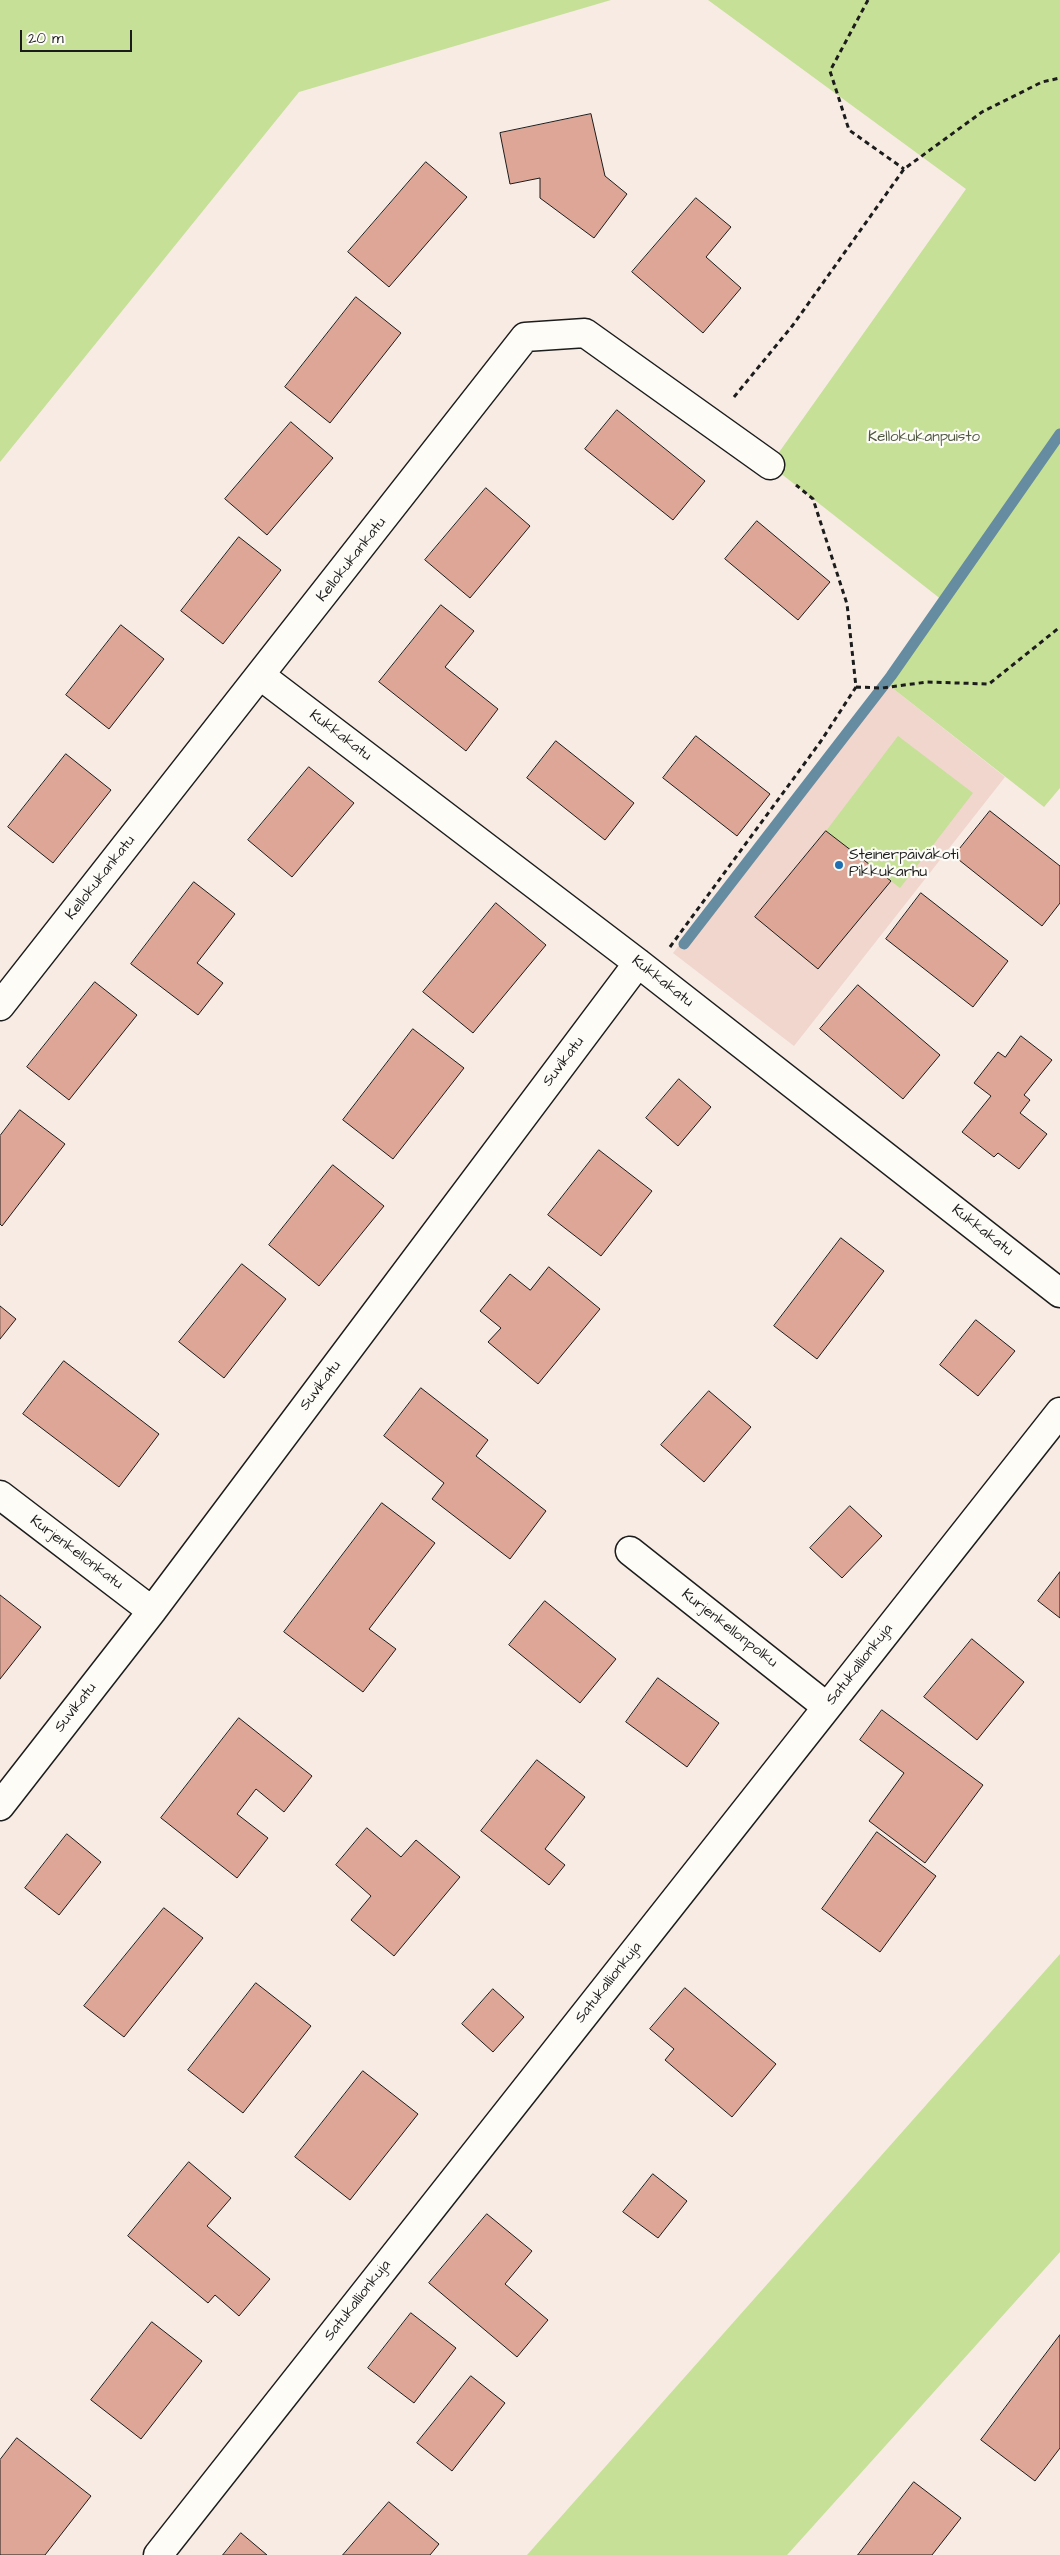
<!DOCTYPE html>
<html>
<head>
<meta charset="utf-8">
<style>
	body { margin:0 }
	#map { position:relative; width:1060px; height:2555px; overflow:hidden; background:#f7ebe4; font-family:"Architects Daughter",sans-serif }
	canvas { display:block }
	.scale { position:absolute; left:20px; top:30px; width:112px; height:22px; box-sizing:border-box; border:2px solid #1c1c1c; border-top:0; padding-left:6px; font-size:15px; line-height:18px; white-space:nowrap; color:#1c1c1c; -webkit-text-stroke:4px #fdfcf7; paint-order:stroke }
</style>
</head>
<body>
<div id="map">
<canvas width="1060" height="2555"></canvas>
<div class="scale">20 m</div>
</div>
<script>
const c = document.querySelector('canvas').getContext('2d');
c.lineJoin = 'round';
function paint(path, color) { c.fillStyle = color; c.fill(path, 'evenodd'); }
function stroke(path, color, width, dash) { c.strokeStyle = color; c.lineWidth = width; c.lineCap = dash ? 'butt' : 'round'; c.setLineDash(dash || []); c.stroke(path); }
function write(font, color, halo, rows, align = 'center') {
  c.font = font + ' "Architects Daughter",sans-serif'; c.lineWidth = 4.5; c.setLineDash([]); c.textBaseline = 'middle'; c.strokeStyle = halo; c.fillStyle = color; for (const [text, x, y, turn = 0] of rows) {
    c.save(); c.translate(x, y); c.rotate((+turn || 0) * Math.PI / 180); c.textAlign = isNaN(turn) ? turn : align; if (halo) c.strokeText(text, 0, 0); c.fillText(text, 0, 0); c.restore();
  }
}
paint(new Path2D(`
	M886,683L1005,777L794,1046L673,953Z`), '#f0d6cd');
paint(new Path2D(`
	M0,0H611L299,92L0,462Z
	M708,0H1060V788L1044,807L886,683L942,600L770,465L966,189Z
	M898,736L973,793L900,888L826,831Z
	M1060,1954V2252L787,2555H527Z`), '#c6e097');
stroke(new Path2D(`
	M684,944L891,676L1060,434`), '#668ca1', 11);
const building = new Path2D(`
	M591,114L605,176L627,194L594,238L540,198V178L510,184L500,133Z
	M426,162L467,197L389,287L348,252Z
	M696,198L731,227L706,257L741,288L703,333L632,272Z
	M356,297L401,333L330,423L285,387Z
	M617,410L705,481L673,520L585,449Z
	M291,422L333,458L267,535L225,499Z
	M486,488L530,526L470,598L425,560Z
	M757,521L830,582L798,620L725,559Z
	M239,537L281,570L223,644L181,611Z
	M441,605L474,631L445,667L498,709L466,751L379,682Z
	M121,625L164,659L109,729L66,695Z
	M696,736L770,794L737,836L663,778Z
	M556,741L634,803L605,840L527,778Z
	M66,754L111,790L53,863L8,827Z
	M309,767L354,803L292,877L248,840Z
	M990,811L1060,866V903L1042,926L954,856Z
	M826,831L891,881L818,969L755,917Z
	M194,882L235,914L197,963L223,983L198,1015L131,964Z
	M921,893L1008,961L973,1007L886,939Z
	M496,903L546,945L473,1033L423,992Z
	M95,982L137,1015L69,1100L27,1067Z
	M858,985L940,1055L903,1099L820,1029Z
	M413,1029L464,1068L393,1159L343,1120Z
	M1021,1036L1052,1060L1024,1095L1030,1100L1020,1113L1047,1134L1019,1169L998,1153L994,1157L962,1132L991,1096L974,1083L998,1052L1005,1057Z
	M679,1079L711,1107L678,1146L646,1118Z
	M20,1110L65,1144L2,1226L0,1224V1136Z
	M599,1150L652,1191L601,1256L548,1215Z
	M333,1165L384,1206L319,1286L269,1245Z
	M841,1238L884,1271L817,1359L774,1326Z
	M242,1264L286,1299L224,1378L179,1342Z
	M549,1267L600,1309L538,1384L488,1342L501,1328L480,1311L510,1274L530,1290Z
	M0,1306L16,1319L0,1339Z
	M976,1320L1015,1351L978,1396L940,1365Z
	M64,1361L159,1434L119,1487L23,1414Z
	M421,1388L488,1440L476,1456L546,1511L510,1559L432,1499L444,1483L384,1436Z
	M709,1391L751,1427L704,1482L661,1445Z
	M382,1503L435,1543L369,1629L396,1649L363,1692L284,1632Z
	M850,1506L882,1536L842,1578L810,1548Z
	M1060,1572V1618L1038,1601Z
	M0,1595L41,1627L0,1679Z
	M545,1601L616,1659L580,1703L509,1645Z
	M972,1639L1024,1682L977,1740L924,1697Z
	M658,1678L719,1723L687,1767L626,1722Z
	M882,1710L983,1785L925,1863L869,1821L904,1773L860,1740Z
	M239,1718L312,1776L284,1812L256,1789L237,1814L268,1838L237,1878L161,1818Z
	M537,1760L585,1797L545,1849L565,1865L549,1885L481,1831Z
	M367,1828L401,1857L416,1840L460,1877L394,1956L351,1920L371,1896L336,1865Z
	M877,1832L936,1876L880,1952L822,1909Z
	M67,1834L101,1862L59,1915L25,1888Z
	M164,1908L203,1938L124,2037L84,2006Z
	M256,1983L311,2026L243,2113L188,2070Z
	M685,1988L776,2064L732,2117L665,2060L674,2049L650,2029Z
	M493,1989L524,2017L493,2052L462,2024Z
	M363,2071L418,2114L350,2200L295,2157Z
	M189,2162L231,2198L207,2226L270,2279L239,2316L215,2295L208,2303L128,2236Z
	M653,2174L687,2201L658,2238L623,2212Z
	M487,2214L532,2251L505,2284L548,2320L517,2357L429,2283Z
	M411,2313L456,2348L414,2403L368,2368Z
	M152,2322L202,2361L141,2439L91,2400Z
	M1060,2335V2448L1035,2481L981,2440Z
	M471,2376L505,2403L452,2471L417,2443Z
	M17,2438L91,2496L45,2555H0V2460Z
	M914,2482L961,2518L932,2555H858Z
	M389,2502L439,2544L430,2555H343Z
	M241,2533L267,2555H223Z`);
paint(building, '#dea696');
stroke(building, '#1c1c1c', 1);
const minor = new Path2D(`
	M261,676L638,963L1060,1293
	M0,1006L525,337L585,333L770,465
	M0,1495L152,1611
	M630,1551L827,1707
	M0,1806L152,1611L638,963
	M158,2555L1060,1412`);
stroke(minor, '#1c1c1c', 31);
stroke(new Path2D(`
	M868,0L830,71L849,130L904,169
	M734,397L793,325L904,169L982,112L1042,82L1060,78
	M856,687L882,688L927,682L989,684L1060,627
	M670,947L821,741L856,687L847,604L813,499L796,485`), '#1c1c1c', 3, [5, 4]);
stroke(minor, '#fdfcf7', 28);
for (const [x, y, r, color] of [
	[839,865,5,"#1f6fb2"]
]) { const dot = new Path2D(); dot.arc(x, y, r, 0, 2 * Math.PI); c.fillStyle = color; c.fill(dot); stroke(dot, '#fdfcf7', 2); }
write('15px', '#4f5741', '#fdfcf7', [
	["Kellokukanpuisto",924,438]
]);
write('15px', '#1c1c1c', '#fdfcf7', [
	["Kellokukankatu",352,560,-52],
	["Kukkakatu",340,736,37],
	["Kellokukankatu",101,878,-52],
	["Kukkakatu",662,982,38],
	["Suvikatu",564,1062,-53],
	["Kukkakatu",982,1231,38],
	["Suvikatu",321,1386,-53],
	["Kurjenkellonkatu",76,1553,37],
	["Kurjenkellonpolku",729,1629,38],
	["Satukallionkuja",860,1665,-52],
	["Suvikatu",76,1708,-52],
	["Satukallionkuja",609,1983,-52],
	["Satukallionkuja",358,2301,-52]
]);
write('15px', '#1c1c1c', '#fdfcf7', [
	["Steinerpäiväkoti",849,856],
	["Pikkukarhu",849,873]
], 'left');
</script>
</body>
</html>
